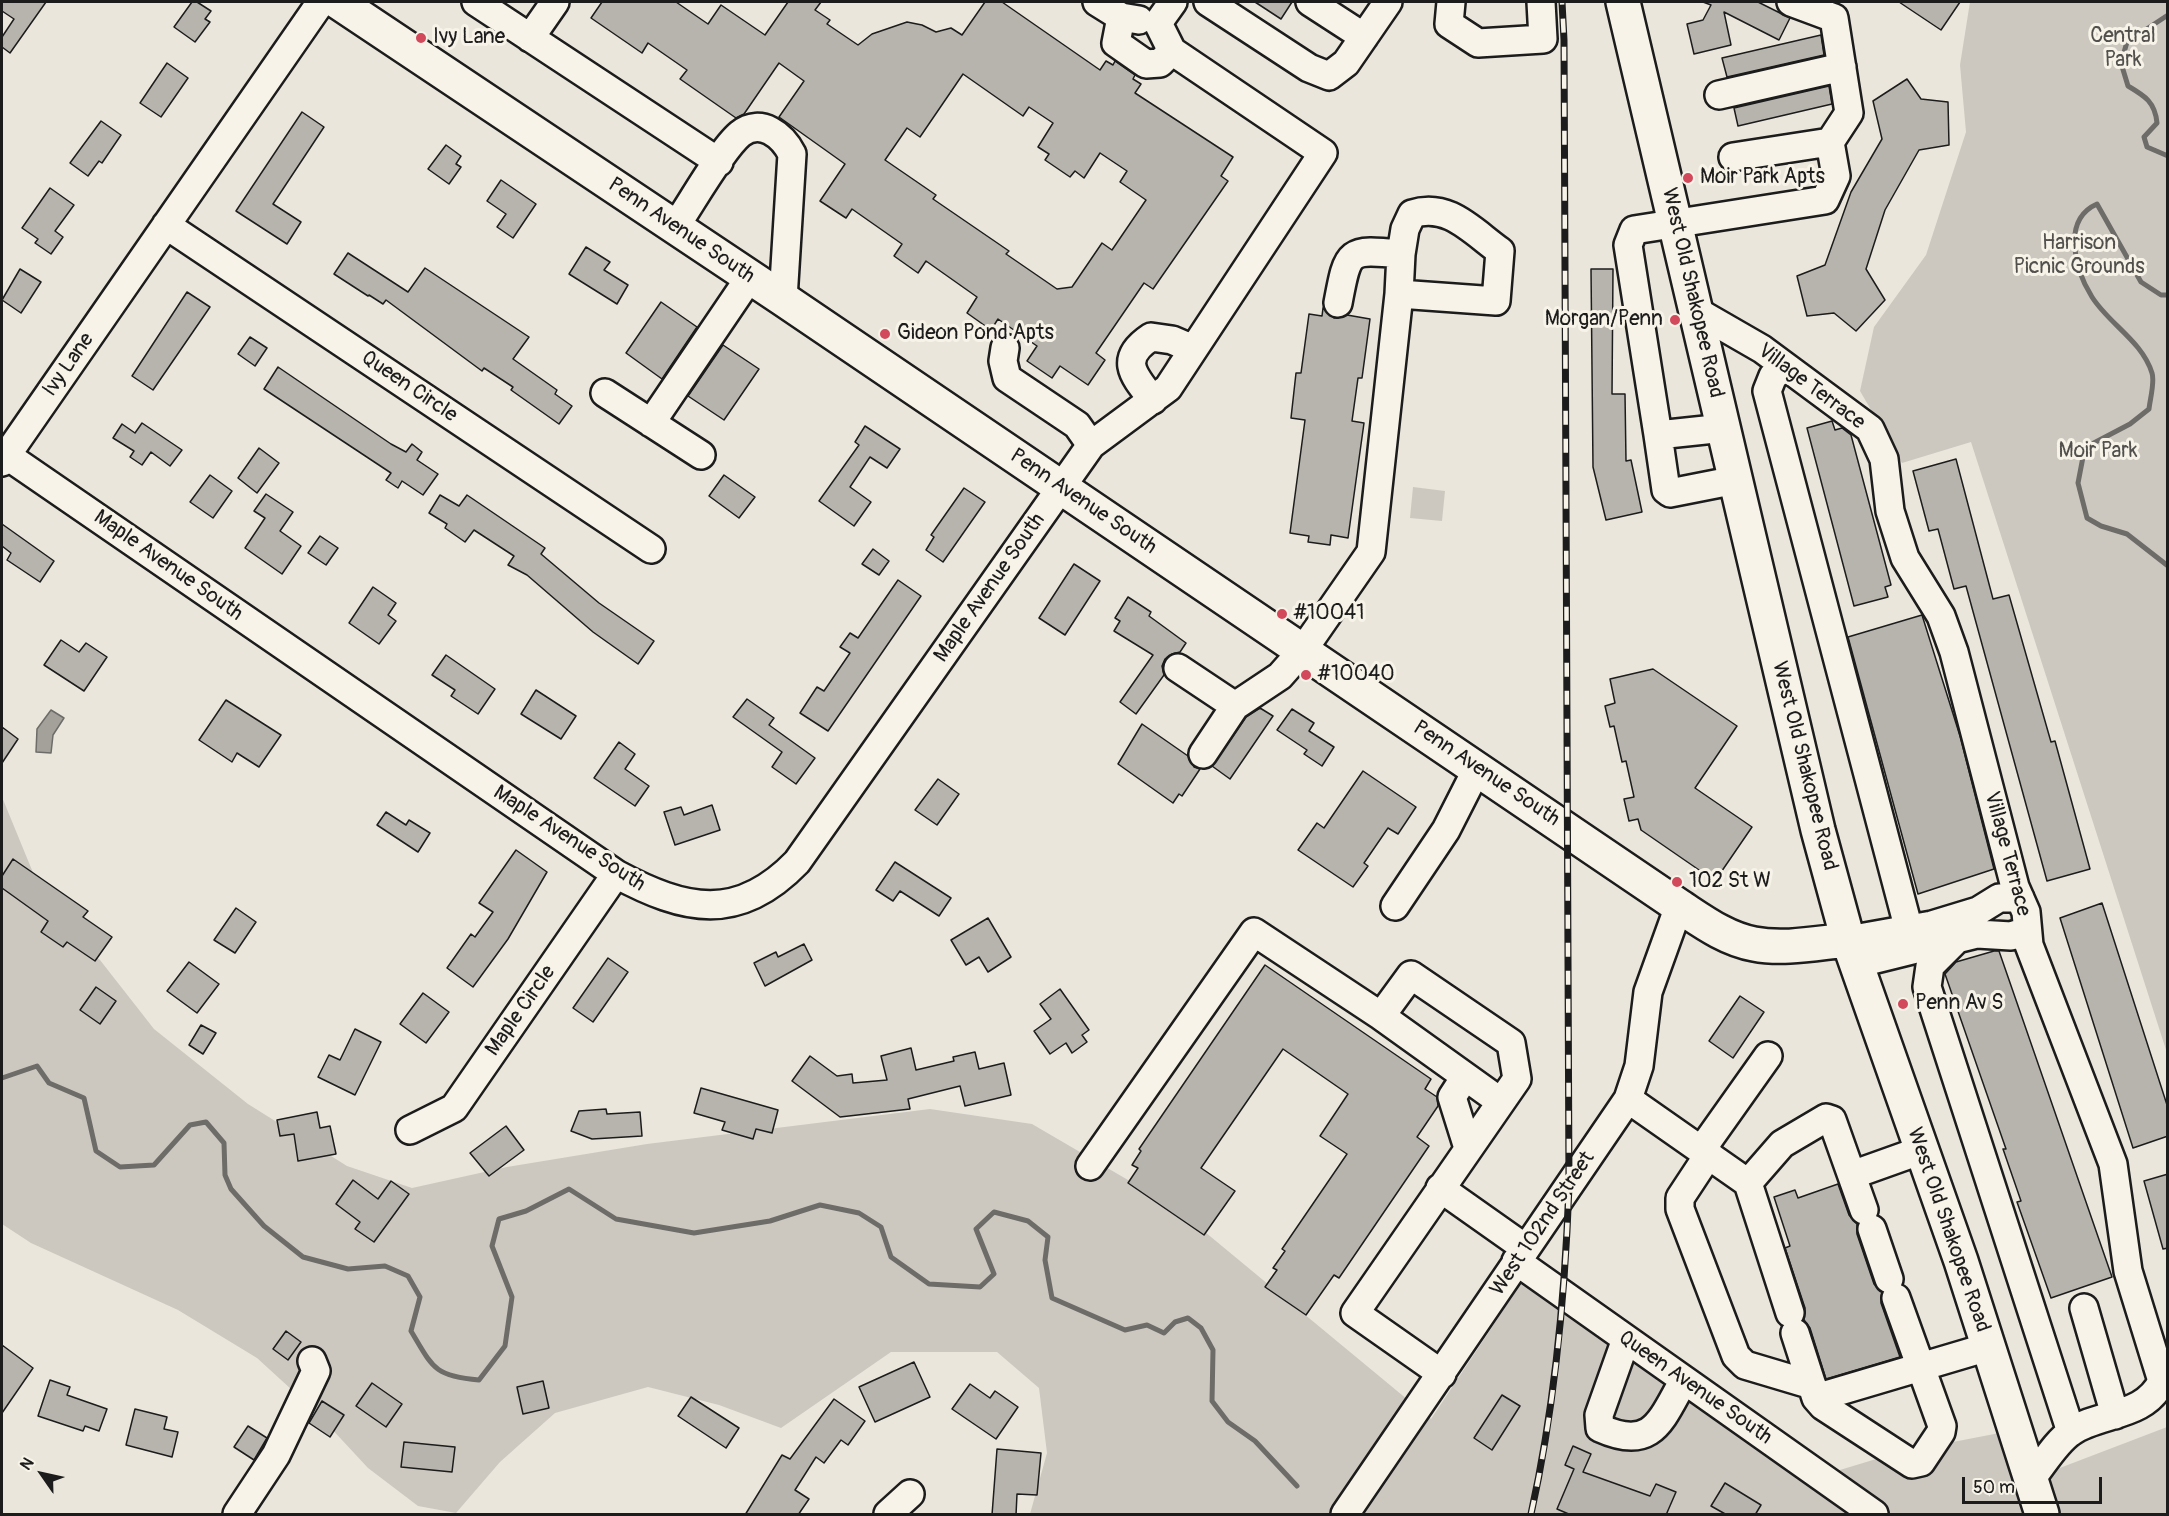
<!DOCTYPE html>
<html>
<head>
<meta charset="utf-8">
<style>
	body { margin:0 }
	#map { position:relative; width:2169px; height:1516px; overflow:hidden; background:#eae6dc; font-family:Pangolin,sans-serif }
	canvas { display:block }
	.frame { position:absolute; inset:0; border:3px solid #1c1c1c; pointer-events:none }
	.north { position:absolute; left:12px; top:1444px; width:60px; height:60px; -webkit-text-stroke:4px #f7f3e8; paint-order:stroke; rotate:304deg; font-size:16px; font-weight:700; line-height:24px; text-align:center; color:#1c1c1c }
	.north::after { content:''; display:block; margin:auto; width:21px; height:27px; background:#1c1c1c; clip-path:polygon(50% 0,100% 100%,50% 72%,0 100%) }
	.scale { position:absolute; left:1962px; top:1477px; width:140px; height:27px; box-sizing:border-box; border:3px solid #1c1c1c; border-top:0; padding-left:8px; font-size:18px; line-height:21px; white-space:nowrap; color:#1c1c1c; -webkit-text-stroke:4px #f7f3e8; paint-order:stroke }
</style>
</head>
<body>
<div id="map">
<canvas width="2169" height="1516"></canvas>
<div class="frame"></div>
<div class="north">N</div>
<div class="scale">50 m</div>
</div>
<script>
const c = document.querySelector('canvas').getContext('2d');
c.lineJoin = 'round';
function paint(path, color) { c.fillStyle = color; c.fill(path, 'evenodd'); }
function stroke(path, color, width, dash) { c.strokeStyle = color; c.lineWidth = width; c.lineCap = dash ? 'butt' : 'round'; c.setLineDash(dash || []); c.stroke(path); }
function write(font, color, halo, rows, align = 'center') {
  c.font = font + ' Pangolin,sans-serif'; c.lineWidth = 6; c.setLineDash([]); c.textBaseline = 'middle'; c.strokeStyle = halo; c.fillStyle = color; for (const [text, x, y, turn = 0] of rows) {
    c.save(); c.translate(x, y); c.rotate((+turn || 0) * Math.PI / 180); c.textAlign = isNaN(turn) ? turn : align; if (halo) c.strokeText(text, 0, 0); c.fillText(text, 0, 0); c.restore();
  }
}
paint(new Path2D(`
	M1970,2H2167V1053L1971,442L1902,463L1860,391L1874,327L1926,255L1966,132L1960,65Z
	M1413,487L1445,491L1442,521L1410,518Z
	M2,797L52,919L100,960L154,1029L248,1104L347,1166L412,1188L507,1167L647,1144L930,1109L1032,1124L1176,1208L1431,1419L1530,1270L1830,1473L1896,1453L2015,1430L2031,1479L2167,1427V1514H1030L1047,1453L1039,1388L997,1352H891L781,1428L719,1405L648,1387L555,1413L500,1462L456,1513L418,1506L368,1468L315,1411L257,1358L178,1310L31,1243L2,1224Z`), '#ccc8c0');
const water = new Path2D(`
	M51,710L64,718L53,735L51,753L36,752L37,729Z`);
paint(water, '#a3a19a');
stroke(water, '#6d6c68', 1.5);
stroke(new Path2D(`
	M2168,15L2127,42L2121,63L2128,86C2145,96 2155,102 2157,123L2144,137L2147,147L2168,156
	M2168,295H2161L2141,282L2097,204C2061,220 2075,270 2092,297C2109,324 2142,341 2152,373C2155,382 2150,399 2149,409L2130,424L2090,445L2083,457L2078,483L2087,518L2101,526L2127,534L2168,566
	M2,1078L37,1066L49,1083L84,1098L96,1151L120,1167L154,1165L190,1125L206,1122L224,1143L225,1175L231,1189L264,1226L303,1257L348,1269L385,1266L408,1276L420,1297L411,1331C433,1368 434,1376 479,1380L505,1346L512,1297L492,1246L499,1219L526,1211L569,1189L616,1219L694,1233L770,1221L820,1205L859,1213L881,1227L891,1257L929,1284L980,1287L994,1274L976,1229L994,1212L1028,1221L1048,1237L1045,1260L1052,1298L1125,1330L1147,1325L1164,1333L1175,1322L1188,1318L1201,1328L1213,1350L1212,1401L1228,1422L1255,1441L1297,1486`), '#6d6c68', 5);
const building = new Path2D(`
	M2,2H46L10,53L2,47V37L14,19L2,11Z
	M192,2H197L211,11L205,19L210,22L195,42L174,27Z
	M602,2H676L708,24L721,5L765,35L788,2H821L815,10L830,20L827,24L858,45L872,34L907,22L922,25L936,32L951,28L962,35L985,2H1002L1100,70L1106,61L1113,65L1115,61L1135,75L1133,79L1141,84L1135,93L1233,157L1221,176L1228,181L1153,289L1144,283L1096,353L1105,360L1088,385L1060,366L1052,378L1027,361L1037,346L998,319L991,330L967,313L977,297L926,261L918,273L894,256L902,244L852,209L846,218L820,201L845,164L779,117L804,81L779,63L744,114L736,118L680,79L687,70L648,43L642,53L591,18ZM963,74L1023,116L1029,107L1053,123L1038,147L1049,154L1045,160L1070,177L1075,171L1084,178L1100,153L1127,171L1120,182L1146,200L1112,250L1102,243L1072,287L1057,289L1006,254L1009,251L933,199L936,195L885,160L907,128L920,137Z
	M1255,2H1292L1281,19Z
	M1703,2H1758L1790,18L1779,40L1724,12L1731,45L1694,54L1687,24L1703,20L1711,5Z
	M1899,2H1960L1941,30Z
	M1821,35L1824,55L1727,77L1722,58Z
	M167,63L188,78L161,117L140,103Z
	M1907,79L1921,99L1948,102L1949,145L1919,150L1885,210L1866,269L1885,300L1856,331L1834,313L1807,316L1797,276L1825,265L1851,192L1882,139L1873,101Z
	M1829,86L1832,104L1738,126L1734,108Z
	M302,112L324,127L273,204L301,222L287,244L236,211Z
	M101,121L121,135L102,163L99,161L88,176L70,163Z
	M446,145L461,156L456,164L461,167L449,184L428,169Z
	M501,180L536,204L513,238L497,227L506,214L487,201Z
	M50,188L74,205L55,231L63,237L51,254L35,243L38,239L22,228Z
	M586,247L610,262L604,270L628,285L617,304L569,274Z
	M348,253L408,292L425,268L529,337L513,359L557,390L555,394L572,406L559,424L511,390L513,387L484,368L482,371L386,300L383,304L369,295L368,296L334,274Z
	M20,269L41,282L21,313L2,300Z
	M1591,269H1613L1612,394H1625L1626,461L1631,460L1642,512L1606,520L1593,467Z
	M187,292L210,307L153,390L132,376Z
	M661,302L697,327L662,379L626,353Z
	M1323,308L1334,318L1347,315L1370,319L1362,378H1358L1352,421L1364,423L1348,538L1331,535L1330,545L1308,542L1309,536L1290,533L1305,420L1291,418L1296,373H1301L1309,314L1322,316Z
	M250,337L267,348L255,366L238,354Z
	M723,345L759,369L724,420L688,396Z
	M278,367L391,444L406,452L412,444L422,452L417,460L438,474L423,495L402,481L398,488L386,480L391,473L264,389Z
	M1832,421L1835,430L1842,428L1851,435L1891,585L1885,587L1888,597L1854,606L1807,428Z
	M142,423L182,450L170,466L151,452L142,465L130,457L134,451L113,438L122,424L135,433Z
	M865,426L900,449L887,468L870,457L850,487L871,502L854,526L819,501L859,445L855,442Z
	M259,448L279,463L257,493L238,478Z
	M1956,459L1993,599L2009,595L2051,742L2055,741L2090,869L2047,881L1966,586L1954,589L1938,529L1929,531L1913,471Z
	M210,475L232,491L213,518L190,502Z
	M724,475L755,497L739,518L709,496Z
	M964,488L985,502L943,562L926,550L934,537L931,535Z
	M266,494L293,512L280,531L301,546L282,574L245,548L265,518L254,511Z
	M440,495L459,506L467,495L545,548L541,554L599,603L654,641L638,664L593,632L527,575L508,565L514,556L474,530L465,542L445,528L447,524L429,513Z
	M2,524L54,561L40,582L7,560L11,553L2,546Z
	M320,536L338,548L326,565L308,553Z
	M873,549L889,561L879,575L862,564Z
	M1074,564L1100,581L1065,635L1039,618Z
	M898,580L921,596L828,731L800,713L817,687L824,691L850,653L840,647L850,633L858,638Z
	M373,587L396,603L388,615L396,621L379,644L349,623Z
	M1128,597L1151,612L1149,616L1186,643L1180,652L1172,654L1165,659L1162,666L1164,675L1136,714L1120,702L1153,655L1114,631L1120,621L1115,618Z
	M1922,615L1960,736L1994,869L1918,894L1848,637Z
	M61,640L79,652L86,643L107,657L84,691L44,665Z
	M446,655L495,689L478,714L451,696L455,690L432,675Z
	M1653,669L1737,726L1695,788L1752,827L1715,881L1641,830L1638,819L1629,821L1624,799L1634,797L1626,761L1622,762L1614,726L1610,727L1605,706L1615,703L1610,679Z
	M536,690L576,716L561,739L521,714Z
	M747,699L774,718L769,725L815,758L796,784L772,767L782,752L733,717Z
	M226,700L281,735L259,767L237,753L232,762L199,740Z
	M1260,708L1273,716L1230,779L1212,766L1246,717Z
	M1292,709L1314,723L1309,731L1334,747L1322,766L1304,754L1307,750L1277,730Z
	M1142,724L1188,756L1194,767L1200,769L1182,796L1179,794L1173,803L1118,764Z
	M2,727L18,739L2,763Z
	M619,742L635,754L625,769L649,786L635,806L594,778Z
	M1363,771L1416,807L1398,834L1388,828L1364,863L1368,866L1353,887L1298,850L1317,823L1324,828Z
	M938,779L959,794L937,825L915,810Z
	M712,805L720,830L675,845L664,812L681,807L684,815Z
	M386,812L406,825L409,820L430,833L418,852L377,825Z
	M516,850L547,872L508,939L473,987L447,968L471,934L475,937L493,912L479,903Z
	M13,859L88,911L83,917L112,937L95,961L67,942L63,947L41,932L48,921L2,888V876Z
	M895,862L951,898L939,916L900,891L893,901L876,890Z
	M2102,903L2168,1108V1136L2133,1148L2060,918Z
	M236,908L256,922L235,953L214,940Z
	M988,918L1011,957L988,972L979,957L966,965L951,940Z
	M804,944L812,960L765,986L754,963L776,952L778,957Z
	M1994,951H1999L2112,1277L2051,1298L2017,1202L2021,1201L2003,1149H2006L1945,974L1956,962Z
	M608,958L628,972L593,1022L573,1008Z
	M189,962L219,984L197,1013L167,991Z
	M1265,965L1431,1079L1425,1089L1437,1097L1438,1106L1417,1137L1429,1146L1339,1278L1334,1275L1306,1315L1265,1287L1277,1270L1273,1268L1285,1251L1282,1249L1347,1154L1320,1136L1348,1094L1283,1049L1201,1168L1235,1191L1204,1235L1128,1183L1138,1168L1132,1165L1141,1151L1139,1149Z
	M96,987L116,1001L100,1024L80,1010Z
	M1060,989L1089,1030L1082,1035L1087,1042L1072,1053L1066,1043L1050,1054L1034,1031L1051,1019L1040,1004Z
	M423,993L449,1012L426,1043L400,1024Z
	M1740,996L1764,1012L1733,1058L1709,1041Z
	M201,1025L216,1033L203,1054L189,1045Z
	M355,1029L381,1042L355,1095L318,1077L329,1055L340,1060Z
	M911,1048L916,1070L954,1061L953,1057L975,1052L979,1069L1004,1063L1011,1095L965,1106L960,1086L908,1099L910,1109L840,1117L792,1081L810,1056L837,1076L852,1074L853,1083L887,1080L881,1056Z
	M701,1088L778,1110L772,1133L756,1129L753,1139L722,1130L725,1122L694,1113Z
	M606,1109L607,1114L640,1112L642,1136L592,1139L571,1131L579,1111Z
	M317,1112L320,1128L330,1126L336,1154L298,1161L294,1134L280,1136L277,1120Z
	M506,1126L524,1150L489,1176L470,1153Z
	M2168,1174V1248L2163,1249L2144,1181Z
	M353,1180L378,1199L391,1181L409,1194L374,1242L355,1229L360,1222L336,1204Z
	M1838,1184L1849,1215L1857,1224V1234L1874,1284L1882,1292L1881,1303L1900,1357L1826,1379L1810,1328L1804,1320L1805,1308L1785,1248L1790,1246L1774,1197L1795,1190L1798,1198Z
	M286,1331L301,1342L288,1360L273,1349Z
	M2,1345L33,1368L2,1413Z
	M914,1362L930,1397L875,1422L859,1387Z
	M50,1380L70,1387L67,1395L107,1409L99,1431L85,1426L83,1431L38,1416Z
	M543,1381L549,1408L523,1414L517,1387Z
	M372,1383L402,1404L386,1427L356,1406Z
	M970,1384L990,1398L995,1391L1018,1407L996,1439L952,1409Z
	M1502,1395L1520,1406L1492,1450L1474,1438Z
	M691,1397L739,1428L726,1448L678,1416Z
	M834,1399L865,1421L848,1445L841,1440L824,1463L816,1457L795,1490L809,1499L798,1515H745L782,1455L790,1459Z
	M322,1401L344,1415L330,1437L309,1423Z
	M135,1409L167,1417L164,1429L178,1432L172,1457L126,1445Z
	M248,1426L267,1438L254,1460L234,1447Z
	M404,1442L455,1447L452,1472L401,1467Z
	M1573,1446L1591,1454L1583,1472L1650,1496L1656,1484L1676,1492L1666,1515H1571L1557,1509L1574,1469L1565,1465Z
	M997,1449L1041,1453L1037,1495L1017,1494L1016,1515H992Z
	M1725,1483L1761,1505L1755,1515H1727L1711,1506Z`);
paint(building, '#b6b4ac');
stroke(building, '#1c1c1c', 1.5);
const minor = new Path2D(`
	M476,2L719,162
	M1097,2L1121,17L1139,20
	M1208,2L1309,68L1329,76L1346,63L1388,2
	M1310,2L1364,37
	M1451,2L1449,24L1478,43L1543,39L1541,2
	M1791,2L1834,18L1849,113L1830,142
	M1121,17L1116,43L1146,64L1160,63L1172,51
	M530,38L555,2
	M1719,95L1842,67
	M166,225L651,549
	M675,227C691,204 721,150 740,134C761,117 783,136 792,154L783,299
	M1338,303C1348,249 1348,249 1401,254L1399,294
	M1696,311L1762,349L1870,429L1884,459L1890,511L1905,558L1941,616L1954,652L2015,887L2026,912L2029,945L2113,1164L2128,1271L2162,1381C2145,1418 2099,1412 2071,1432C2055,1443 2043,1465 2031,1479
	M1005,348L1003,361L1007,378L1077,425L1091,445
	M1786,367L1773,376L1767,391L1909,930
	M605,393L701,455
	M1153,400C1133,375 1118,359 1151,337L1172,340L1193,349
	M651,423L750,277
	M1724,428L1658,435L1628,245L1634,230L1825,200L1836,176L1830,142L1733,157
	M1658,435L1666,490L1670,493L1736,480
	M6,455L616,874C685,911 738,923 797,862L1091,445L1168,388L1323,153L1172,51L1158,23L1173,2
	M2,462L321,2
	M1178,668L1235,706
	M1203,754L1235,706L1280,676L1303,650L1371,552L1399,294L1496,301L1500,251C1472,231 1448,202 1412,214L1405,229L1401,254
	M1395,906L1446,830L1477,769
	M1957,939L1930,966L1927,987L2071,1432
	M1848,940L1932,925L1978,911L1999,898H2020
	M1856,964L1977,934L2011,936L2026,931
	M1381,1016L1501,1102
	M1465,1077L1452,1097L1468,1148
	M1628,1099L1748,1183L1790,1313
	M410,1130L454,1108L616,874
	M1702,1149L1768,1056
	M1709,1154L1680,1198V1209L1736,1356L1745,1365L1812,1385
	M1090,1166L1254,932L1381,1016L1411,975L1511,1043L1517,1079L1355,1313L1442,1374
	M1852,1175L1922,1150
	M1748,1183L1782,1144L1826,1118L1832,1120L1864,1210
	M1440,1188L1525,1248
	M1872,1229L1889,1279
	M1516,1261L1874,1514
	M2084,1308L2115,1415
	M1795,1333L1816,1398L1823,1406L1912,1464L1921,1462L1941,1432L1942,1426L1896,1298
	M1626,1339L1599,1415L1600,1428C1653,1452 1661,1420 1684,1380
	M1816,1398L1988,1347
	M237,1514L276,1455L316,1371L312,1361
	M888,1514L910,1494
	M1345,1514L1628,1099L1639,1066L1648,992L1679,906`);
const major = new Path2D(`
	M338,2L783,299L1679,906C1702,921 1726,939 1754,944C1784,950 1817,943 1848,940
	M1623,2L1818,830L1848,940L1961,1261L2042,1514`);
stroke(minor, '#1c1c1c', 32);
stroke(major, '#1c1c1c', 38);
stroke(minor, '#f7f3e8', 27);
stroke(major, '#f7f3e8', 33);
const rail = new Path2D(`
	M1531,1514C1555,1406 1565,1297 1569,1186L1564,40L1562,2`);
stroke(rail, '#1c1c1c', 7);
stroke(rail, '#f7f3e8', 4.5, [14]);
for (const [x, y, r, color] of [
	[421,38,6,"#d1495b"],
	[1688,178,6,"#d1495b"],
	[1675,320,6,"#d1495b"],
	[885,334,6,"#d1495b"],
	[1282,614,6,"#d1495b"],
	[1306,675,6,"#d1495b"],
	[1677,882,6,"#d1495b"],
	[1903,1004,6,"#d1495b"]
]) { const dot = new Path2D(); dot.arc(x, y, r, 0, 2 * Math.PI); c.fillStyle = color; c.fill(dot); stroke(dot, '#f7f3e8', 2); }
write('21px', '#51504d', '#f7f3e8', [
	["Central",2123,37],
	["Park",2123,61],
	["Harrison",2079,244],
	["Picnic Grounds",2079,268],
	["Moir Park",2098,452]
]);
write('21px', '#1c1c1c', '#f7f3e8', [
	["Ivy Lane",433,38],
	["Moir Park Apts",1700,178],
	["Morgan/Penn",1663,320,"right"],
	["Gideon Pond Apts",897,334],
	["#10041",1294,614],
	["#10040",1318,675],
	["102 St W",1689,882],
	["Penn Av S",1915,1004]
], 'left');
write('21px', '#1c1c1c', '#f7f3e8', [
	["Penn Avenue South",681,231,34],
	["West Old Shakopee Road",1692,293,77],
	["Ivy Lane",69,365,-55],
	["Queen Circle",409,387,34],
	["Village Terrace",1811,387,37],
	["Penn Avenue South",1083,502,34],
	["Maple Avenue South",168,566,35],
	["Maple Avenue South",990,588,-55],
	["West Old Shakopee Road",1804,766,76],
	["Penn Avenue South",1486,774,34],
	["Maple Avenue South",569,839,33],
	["Village Terrace",2007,854,75],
	["Maple Circle",521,1011,-55],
	["West 102nd Street",1543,1224,-56],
	["West Old Shakopee Road",1948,1230,71],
	["Queen Avenue South",1695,1388,35]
]);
</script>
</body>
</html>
